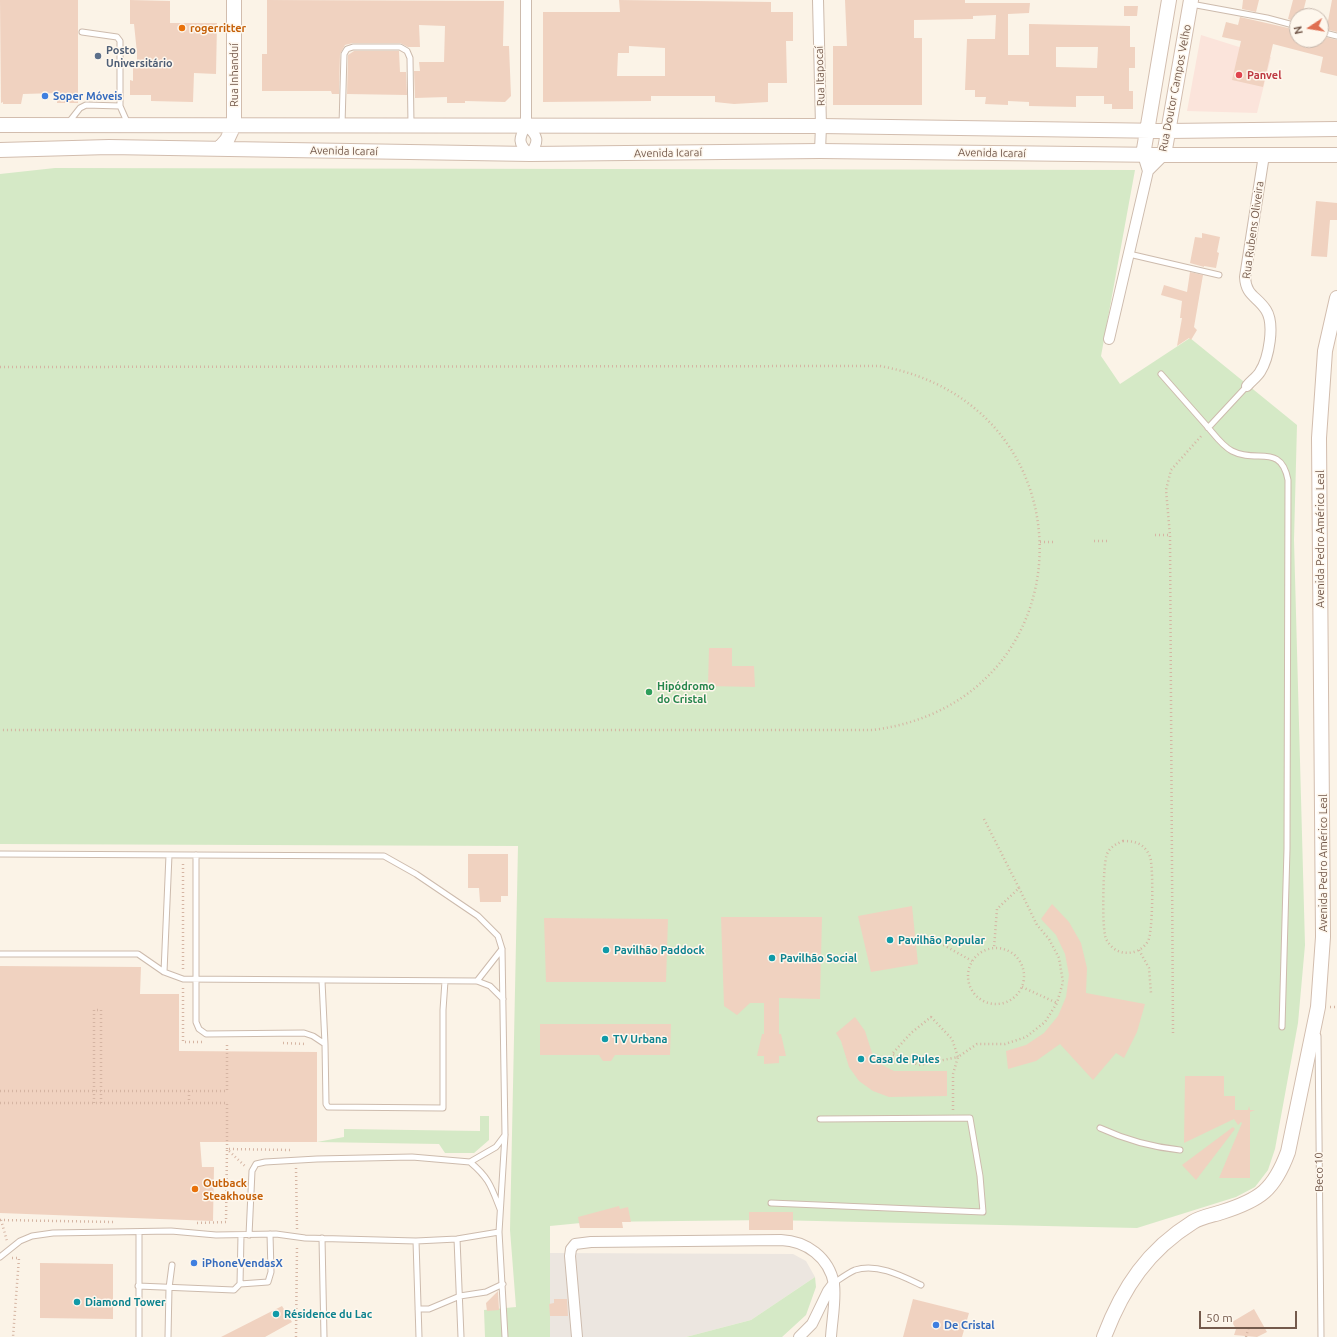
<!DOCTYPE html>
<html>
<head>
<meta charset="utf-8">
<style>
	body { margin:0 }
	#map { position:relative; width:1337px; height:1337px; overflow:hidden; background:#fbf3e7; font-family:Ubuntu,sans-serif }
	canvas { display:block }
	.north { position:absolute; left:1289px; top:8px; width:40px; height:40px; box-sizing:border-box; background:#fef7ed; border:1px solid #c7b8ad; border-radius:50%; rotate:258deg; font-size:11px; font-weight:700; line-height:16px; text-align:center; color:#745a4c }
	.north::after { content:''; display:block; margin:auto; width:14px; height:18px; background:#df6f52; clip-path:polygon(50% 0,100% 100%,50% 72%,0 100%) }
	.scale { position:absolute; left:1199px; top:1311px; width:98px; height:18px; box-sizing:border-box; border:2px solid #745a4c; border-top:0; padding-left:5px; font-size:12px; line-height:14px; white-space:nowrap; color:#745a4c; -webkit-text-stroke:3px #fef7ed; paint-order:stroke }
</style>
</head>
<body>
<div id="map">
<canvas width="1337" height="1337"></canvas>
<div class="north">N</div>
<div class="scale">50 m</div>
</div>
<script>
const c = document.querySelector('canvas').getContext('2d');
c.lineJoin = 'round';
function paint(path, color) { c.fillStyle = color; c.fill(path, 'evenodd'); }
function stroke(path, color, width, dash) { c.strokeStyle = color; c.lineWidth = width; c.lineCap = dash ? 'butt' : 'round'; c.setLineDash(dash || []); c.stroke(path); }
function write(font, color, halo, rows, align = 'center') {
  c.font = font + ' Ubuntu,sans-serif'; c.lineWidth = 3; c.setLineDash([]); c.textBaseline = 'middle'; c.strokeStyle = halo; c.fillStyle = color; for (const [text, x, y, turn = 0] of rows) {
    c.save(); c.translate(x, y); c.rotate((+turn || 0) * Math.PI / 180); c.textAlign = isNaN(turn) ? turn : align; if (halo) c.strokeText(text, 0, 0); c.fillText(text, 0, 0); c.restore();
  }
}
paint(new Path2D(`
	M1201,35L1271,57L1257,113L1187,111Z`), '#fbe4db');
paint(new Path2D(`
	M550,1253L793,1254L806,1261L815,1277L751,1320L686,1337H550Z`), '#ece6e0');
paint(new Path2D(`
	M55,168L1135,170L1101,356L1120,384L1190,338L1297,425L1294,540L1305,945L1298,1023L1275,1149L1268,1170L1255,1187L1236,1197L1137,1228L771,1220L591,1222L550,1226V1337H485L484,1310L516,1307L510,1230L518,846L0,844V174Z
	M480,1116H489V1140L474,1153H445L439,1144L317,1142L344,1137V1129L480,1131Z
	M815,1277L816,1287L806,1315L782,1337H686L751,1320Z`), '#d5e9c6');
paint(new Path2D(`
	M0,0H78V103H57V93L23,94L21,104H3V102L1,103Z
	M130,0L170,1V23H217L216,74L194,73L193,102L151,101V95H130V80L133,81V64H137V53L134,24H130Z
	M267,0L504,1L503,46H509L511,96L505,102L465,101V103H447V97L415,98L414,71H420L419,62H444L445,26L419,25L420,47H408L400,43H353L345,45L340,54L339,94H332L331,91H262V54H267Z
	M619,0L771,2V12H793V41H786L787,83H768V102L734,104L715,102V96H651V101L543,102V12H620ZM629,46L665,48V76H617L618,53H629Z
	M845,0H965V3H1030L1029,13L1008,14V55H1029V24L1130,26V47H1135V68H1129V91H1133V109H1112V104H1104V96H1076V107L1029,106V102L1008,101V105L985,104L986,97H975V90H965L967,39H995L996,15L973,16V19L914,20V38H922V105H833V46H847ZM1056,47H1098L1097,68L1056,67Z
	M1243,0H1259L1256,12L1242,9Z
	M1293,0H1306L1302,16H1297V22L1288,19Z
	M1332,0H1337V32L1321,28V24L1327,26Z
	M1124,6H1138L1137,16H1124Z
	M1240,17L1297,30V40H1321V36L1337,40V76L1320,72L1323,57L1273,44L1263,87L1232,80L1241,41L1222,37L1226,22L1238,25Z
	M354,51H399L400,72H406L407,95L347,94L348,55Z
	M1316,201L1337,203V220H1330L1327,257L1311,256Z
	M1202,233L1220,237L1217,252L1219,253L1216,268L1204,266V267L1190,263L1195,237L1202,238Z
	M1190,272L1203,275L1194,327L1197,330L1191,340L1189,338L1177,346L1182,318H1180L1182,301L1161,295L1164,285L1187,292Z
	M709,648H732V666H754L755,687L708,686Z
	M468,854H508V896H501V902H480L479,888H468Z
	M1052,904L1069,922L1081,943L1087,968L1086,993L1145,1004L1137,1032L1124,1058L1116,1053L1093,1080L1060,1044L1036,1061L1008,1069L1006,1051L1026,1045L1044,1033L1058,1016L1066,997L1069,975L1065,954L1056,935L1041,919Z
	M912,906L918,964L871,972L858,916Z
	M721,917H822L820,999L779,998V1034H781L786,1056H779V1063L764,1064V1056H757L762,1034H764V1003H750L737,1015L724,1006Z
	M544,918L668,919L666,982H546Z
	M0,966L141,967L140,994H179V1051L317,1052V1142H200L202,1167H214L213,1221L0,1213Z
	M855,1017L865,1031L873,1056L878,1063L894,1071H947V1096L889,1097L873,1091L859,1081L849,1067L841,1041L836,1033Z
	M540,1024H671L670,1055H615L611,1061H603L599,1055H540Z
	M1185,1076H1224V1096H1235V1110H1248L1249,1106L1250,1110H1255L1250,1112V1178H1219L1242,1123L1241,1122L1238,1125L1234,1119L1184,1143Z
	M1233,1127L1235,1129L1196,1180L1182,1165Z
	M619,1206L620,1209L628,1207L631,1222H622L623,1228H580L578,1217Z
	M749,1212H793V1230H749Z
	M40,1263L113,1264V1319L40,1318Z
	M498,1291L499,1310L487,1311L486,1303Z
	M554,1299H567L568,1316H550L549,1304L554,1303Z
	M913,1299L969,1313L962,1337H903Z
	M282,1306L292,1322L265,1337H221Z
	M1254,1309L1267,1332L1257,1337L1234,1335L1236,1329L1232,1322Z`), '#f0d2c0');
const lane = new Path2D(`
	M1191,4L1267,18L1297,26
	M82,32L117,37L120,41V106
	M1321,32L1337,36
	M69,122L80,108L86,105L120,106L128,124
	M342,125L344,54L347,49L353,47H400L407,51L410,58L411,124
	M1129,254L1219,275
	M1161,374C1176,391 1191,408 1206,425C1214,434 1222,446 1232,451C1257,464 1281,443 1288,480L1287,849L1282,1027
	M1208,428L1247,386
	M0,854L384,856L416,874L478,916L498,936L502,949L505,1135L499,1232L505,1337
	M196,855V1022L199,1029L206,1034L304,1033L313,1036L325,1044L326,1104L328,1107L443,1108V1010L445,981
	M0,954H138L164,972L183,979L477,981L490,986L503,999
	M164,972L169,855
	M322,981L325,1044
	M477,981L502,949
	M1318,1036L1321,1337
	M1100,1128C1126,1140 1151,1147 1180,1150
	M470,1162C489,1178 491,1186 500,1209
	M771,1203L983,1212L980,1176L970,1118L820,1119
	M139,1232V1337
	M249,1235L252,1171L256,1164L265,1162L317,1159L412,1157L470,1162L496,1147L505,1135
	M322,1238L324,1337
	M457,1239L461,1337
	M416,1241L419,1337
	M0,1257L20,1241L32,1236L53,1233L171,1231L216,1235L276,1234L305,1238L416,1241L457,1239L499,1232
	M834,1283C840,1279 848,1273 855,1270C877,1263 902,1276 921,1285
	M240,1284L241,1235
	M138,1286L234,1290L240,1284L268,1282L271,1272L270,1234
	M418,1309H429L460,1296L486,1292L503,1284
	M168,1337L169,1288L172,1265`);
const street = new Path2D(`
	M818,0L821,126L820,151
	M526,125C538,136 540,141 530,154C517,144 519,138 526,125V0
	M1148,171L1164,155
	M1109,339L1148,171L1143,155
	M1247,386C1251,381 1257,377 1260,372C1269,358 1275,324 1266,310C1257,296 1246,296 1245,277L1264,155
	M577,1337L570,1256L571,1249L575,1244L591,1242L781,1240C806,1241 829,1257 834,1284C836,1301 832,1320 831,1337
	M799,1337L812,1324L828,1291L834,1283`);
const secondary = new Path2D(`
	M0,125L821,126L1168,131L1337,129
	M219,149L227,140L234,125V0
	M0,150L109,147L530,154L820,151L1164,155H1337
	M1143,155L1169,0
	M1164,155L1191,0
	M1104,1337C1123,1287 1148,1250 1193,1222C1201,1217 1213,1215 1222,1212C1260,1200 1274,1190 1288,1152L1318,1007L1323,937L1319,438L1325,351L1337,298`);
stroke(lane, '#cdbbad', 7);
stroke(street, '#cdbbad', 12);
stroke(secondary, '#d2bdae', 16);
stroke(new Path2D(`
	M0,367L880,366C1097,405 1091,702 873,730H0
	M1155,535H1170
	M1094,541H1110
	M1040,542H1055
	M984,819L1019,888L997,909L994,948
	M1123,841C1132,841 1141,842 1147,851C1149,854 1151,858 1151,862C1153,874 1153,932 1148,941C1140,955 1120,957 1110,945C1107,941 1105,938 1105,934C1102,923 1103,863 1107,854C1110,847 1116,844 1123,841Z
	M183,864V971
	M940,943L972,961
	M968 976a28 28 0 1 1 56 0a28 28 0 1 1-56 0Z
	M1139,950L1149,968L1151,993
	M1022,987L1057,1003
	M183,988V1042H202
	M1330,1007H1337
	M931,1017L952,1039L958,1057L919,1065L892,1054L911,1033Z
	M1173,1033L1170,535L1166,490L1171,470L1203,434
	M283,1043L306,1044
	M0,1091H227V1042
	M189,1091V1103
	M0,1103H227V1149L245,1166
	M94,1103V1010H101V1103
	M953,1110V1074L958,1057L977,1044H1005L1026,1037L1045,1022L1057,1003L1063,982L1059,958L1049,939L1037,925L1019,888
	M296,1168L297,1229
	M0,1220L114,1222
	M1,1220L7,1241
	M197,1223L226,1222L227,1149L292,1150
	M12,1258H19L13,1337
	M296,1337L297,1246
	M1246,1337L1249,1326`), '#d5b5a3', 2.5, [1, 3]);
stroke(lane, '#fff', 5);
stroke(street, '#fff', 10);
stroke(secondary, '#fff', 14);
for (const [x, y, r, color] of [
	[182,28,4,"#e8710a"],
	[98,56,4,"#5c6f8a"],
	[1239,75,4,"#e0444e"],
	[45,96,4,"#3f7fe0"],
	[649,692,4,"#2e9e5b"],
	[890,940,4,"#0f9aa8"],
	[606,950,4,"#0f9aa8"],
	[772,958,4,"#0f9aa8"],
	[605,1039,4,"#0f9aa8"],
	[861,1059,4,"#0f9aa8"],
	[195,1189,4,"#e8710a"],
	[194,1263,4,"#3f7fe0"],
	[77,1302,4,"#0f9aa8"],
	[276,1314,4,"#0f9aa8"],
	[936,1325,4,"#3f7fe0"]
]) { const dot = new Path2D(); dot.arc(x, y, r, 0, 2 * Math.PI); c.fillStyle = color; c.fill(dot); stroke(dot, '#fef7ed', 1.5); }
write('bold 11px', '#c56008', '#fef7ed', [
	["rogerritter",190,28],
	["Outback",203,1183],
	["Steakhouse",203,1196]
], 'left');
write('bold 11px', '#4e5e75', '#fef7ed', [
	["Posto",106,50],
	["Universitário",106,63]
], 'left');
write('11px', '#745a4c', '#fef7ed', [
	["Rua Inhanduí",234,75,-90],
	["Rua Itapocaí",820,76,-92],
	["Rua Doutor Campos Velho",1175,88,-79],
	["Avenida Icaraí",344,151,1],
	["Avenida Icaraí",668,153,-1],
	["Avenida Icaraí",992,153,1],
	["Rua Rubens Oliveira",1253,230,-82],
	["Avenida Pedro Américo Leal",1320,539,-90],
	["Avenida Pedro Américo Leal",1323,863,-90],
	["Beco 10",1319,1172,-91]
]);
write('bold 11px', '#be3a42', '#fef7ed', [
	["Panvel",1247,75]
], 'left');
write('bold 11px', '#366cbe', '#fef7ed', [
	["Soper Móveis",53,96],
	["iPhoneVendasX",202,1263],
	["De Cristal",944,1325]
], 'left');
write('bold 11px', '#27864d', '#fef7ed', [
	["Hipódromo",657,686],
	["do Cristal",657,699]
], 'left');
write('bold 11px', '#0d838f', '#fef7ed', [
	["Pavilhão Popular",898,940],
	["Pavilhão Paddock",614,950],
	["Pavilhão Social",780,958],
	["TV Urbana",613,1039],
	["Casa de Pules",869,1059],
	["Diamond Tower",85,1302],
	["Résidence du Lac",284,1314]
], 'left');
</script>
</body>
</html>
